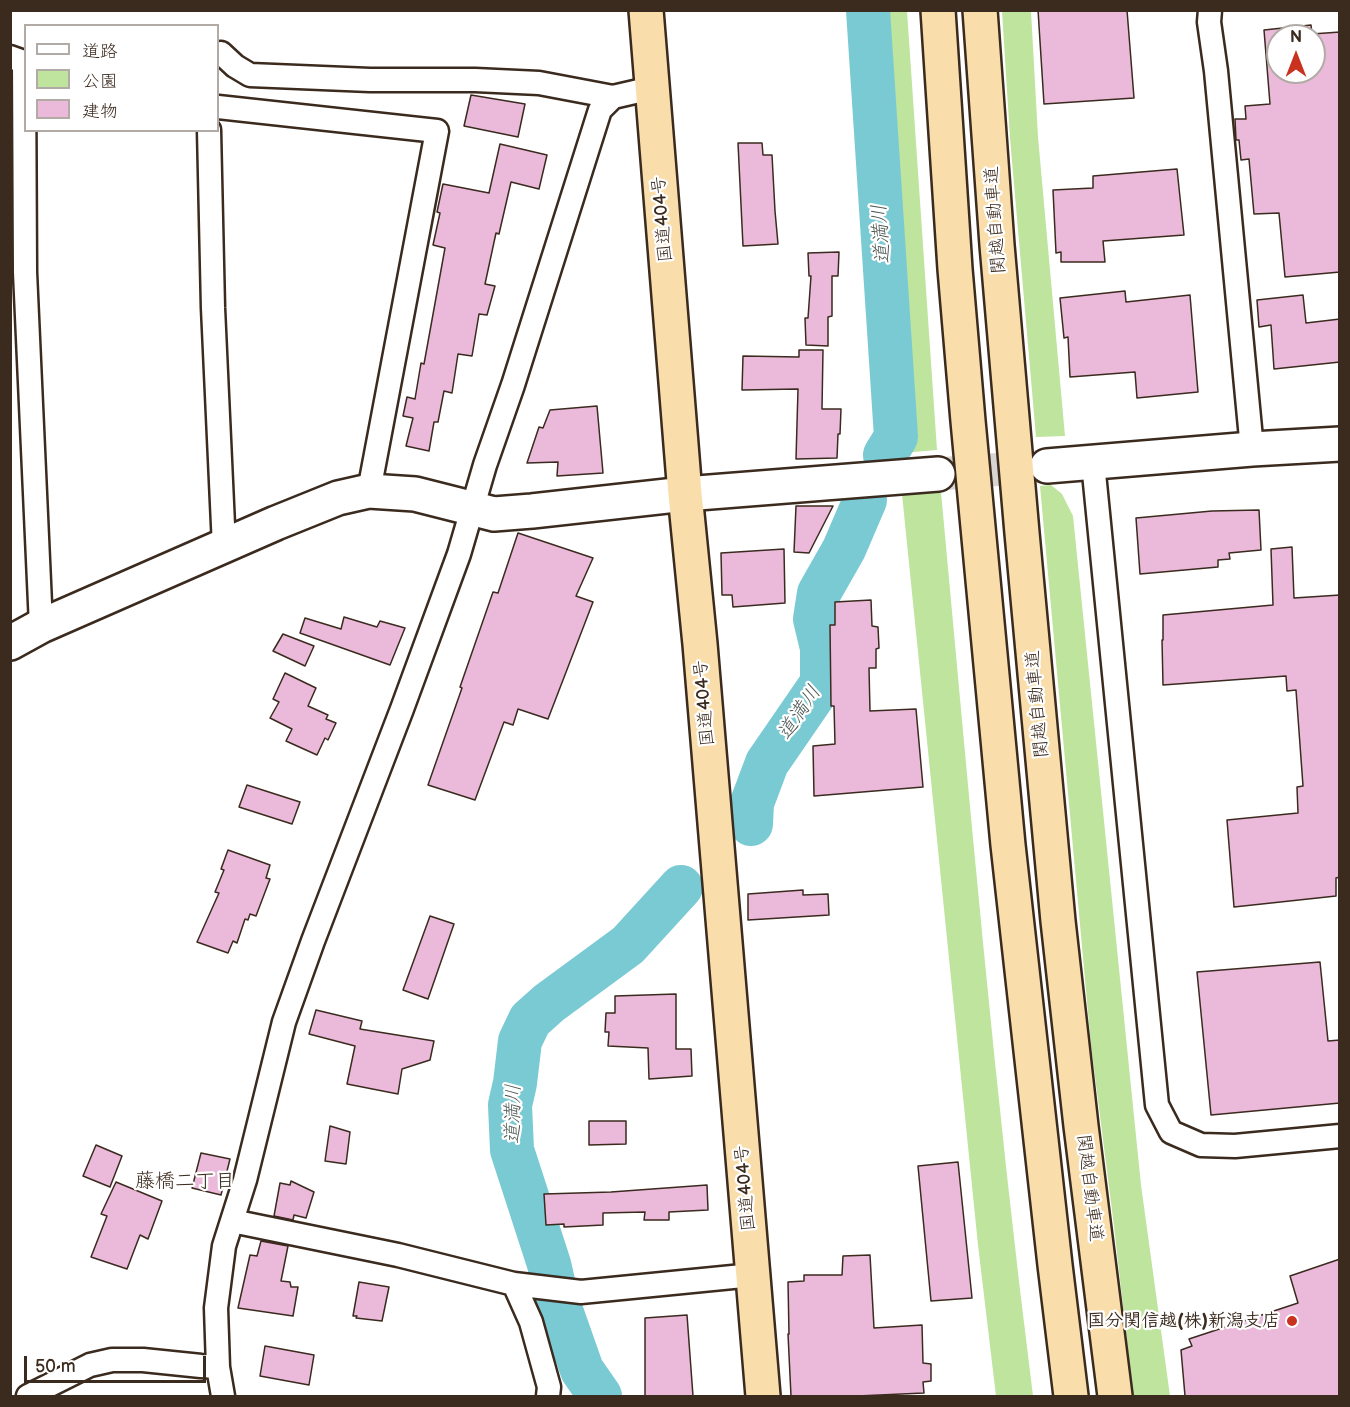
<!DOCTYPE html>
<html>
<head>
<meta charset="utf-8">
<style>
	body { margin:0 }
	#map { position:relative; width:1350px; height:1407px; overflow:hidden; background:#fff; font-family:"Balsamiq Sans","Klee One",sans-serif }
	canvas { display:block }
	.frame { position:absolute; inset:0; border:12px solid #3b2a1e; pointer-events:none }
	.legend { position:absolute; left:24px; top:24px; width:195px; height:108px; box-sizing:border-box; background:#fff; border:2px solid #b1aaa5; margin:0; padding:8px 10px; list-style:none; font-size:18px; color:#3b2a1e }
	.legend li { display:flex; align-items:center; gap:12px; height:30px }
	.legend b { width:30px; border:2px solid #b1aaa5 }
	.north { position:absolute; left:1266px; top:24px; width:60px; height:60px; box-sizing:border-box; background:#fff; border:2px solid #b1aaa5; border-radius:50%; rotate:0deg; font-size:16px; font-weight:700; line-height:24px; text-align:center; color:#3b2a1e }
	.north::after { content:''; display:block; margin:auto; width:21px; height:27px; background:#c8321e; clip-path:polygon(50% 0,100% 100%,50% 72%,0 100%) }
	.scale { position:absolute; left:24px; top:1356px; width:182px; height:27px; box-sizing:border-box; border:3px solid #3b2a1e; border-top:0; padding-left:8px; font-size:18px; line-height:21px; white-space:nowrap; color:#3b2a1e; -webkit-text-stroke:4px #fff; paint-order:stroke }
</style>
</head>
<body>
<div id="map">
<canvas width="1350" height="1407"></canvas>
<div class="frame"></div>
<ul class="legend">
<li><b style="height:8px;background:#fff"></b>道路</li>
<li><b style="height:16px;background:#bee49e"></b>公園</li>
<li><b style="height:16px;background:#ebbadb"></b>建物</li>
</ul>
<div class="north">N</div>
<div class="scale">50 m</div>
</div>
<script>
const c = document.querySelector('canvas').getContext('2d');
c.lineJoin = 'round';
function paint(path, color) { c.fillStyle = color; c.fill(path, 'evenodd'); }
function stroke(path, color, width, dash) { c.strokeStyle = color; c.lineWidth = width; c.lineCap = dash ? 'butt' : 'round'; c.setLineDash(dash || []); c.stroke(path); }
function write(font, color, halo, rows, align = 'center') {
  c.font = font + ' "Balsamiq Sans","Klee One",sans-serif'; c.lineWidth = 4.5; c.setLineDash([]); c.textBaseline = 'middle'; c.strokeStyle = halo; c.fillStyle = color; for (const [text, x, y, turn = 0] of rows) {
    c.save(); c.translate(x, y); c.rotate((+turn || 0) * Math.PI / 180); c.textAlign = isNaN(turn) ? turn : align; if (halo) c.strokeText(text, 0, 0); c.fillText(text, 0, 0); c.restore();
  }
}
paint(new Path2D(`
	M872,11H907L937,450L901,453Z
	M1002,11H1031L1038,137L1065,436L1036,437L1010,138Z
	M1051,485L1062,494L1073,516L1141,1185L1170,1396H1133L1114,1226L1091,1045L1040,486Z
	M941,492C969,794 995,1096 1033,1396H996L978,1245L902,494Z`), '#bee49e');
stroke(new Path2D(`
	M868,10L896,437L885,455
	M751,824L752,803L767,763L822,683V648L815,619L819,593L844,549L865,500
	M600,1396L582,1370L557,1299L549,1264L512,1150L510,1105L515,1083L520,1041L530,1020L549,1003L628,945L681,887`), '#7acad4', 44);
const building = new Path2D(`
	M1038,10H1127L1134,98L1044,104Z
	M1311,25L1312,34L1340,32V272L1285,277L1279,213L1254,214L1249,159L1241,160L1239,140H1236L1235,119H1246L1245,106L1270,104L1264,30ZM1278,36H1314V72H1278Z
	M471,95L525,104L518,137L464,126Z
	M738,143H762L763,155H772L775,211L778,244L743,246Z
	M500,144L547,155L539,189L511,182L499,234L496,233L485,284L495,286L487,315L479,314L472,356L458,354L452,393L444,391L438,422H434L429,451L406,446L413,418L403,416L407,397L415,399L421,363L424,364L445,248L433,245L440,213L437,212L443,184L489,193Z
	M1177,169L1184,235L1103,241L1105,262H1061V252L1056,253L1053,190L1093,188V176Z
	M839,252L838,276H832V316L828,317V346L806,345L805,318H808L811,276H809L808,253Z
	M1125,291L1126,302L1190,295L1198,392L1137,398L1135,372L1070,377L1068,337L1064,338L1060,298Z
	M1303,295L1306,323L1340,319V362L1274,369L1271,325L1259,327L1257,300Z
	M799,350H823L822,409H841L840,434H838L837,458L796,459L798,389L742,390L743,356L799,357Z
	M597,406L603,473L557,476L558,462L527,463L539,427L543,428L550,410Z
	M796,506H833L809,553L794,552Z
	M1259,510L1261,550L1229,553L1230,559L1218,560V567L1140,574L1136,518L1212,511Z
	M518,533L593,558L576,596L593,602L548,719L518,709L513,725L504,722L475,800L428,785L462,688L460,687L493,592L498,593Z
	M1292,547L1294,598L1340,595V877L1336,878V896L1234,907L1227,820L1298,813L1297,787L1303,786L1296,690L1287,691L1286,676L1163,685L1162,640H1163V615L1273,605L1271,549Z
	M784,549L785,603L733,607L732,595H722L721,553Z
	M871,600L872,626L878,627L879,648L876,649V668H869L870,711L916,709L923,787L814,796L813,746L835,744L834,706H831L830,625H835V602Z
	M344,617L377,627L380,621L405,628L390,665L300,633L305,618L341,629Z
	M283,634L314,646L305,666L273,651Z
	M285,673L316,688L308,706L328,715L326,719L336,723L328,740L325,738L317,755L286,741L292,729L270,718L279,702L273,699Z
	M247,785L300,802L292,824L239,807Z
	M228,850L270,865L266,878L270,879L256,916L250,914L248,920L245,919L237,943L233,941L228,953L197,942L219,893L215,892L224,870L221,869Z
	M803,890V895L828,894L829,915L748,920V894Z
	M430,916L454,924L428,999L403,990Z
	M1320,962L1328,1041L1340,1040V1103L1211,1115L1197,972Z
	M676,994V1049H691L692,1076L649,1079L648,1048L608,1046L609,1032H605L606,1013H615V996Z
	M316,1010L362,1021L360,1029L434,1041L430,1060L402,1069L398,1094L347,1084L355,1046L309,1034Z
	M589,1121H626V1144L589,1145Z
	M330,1126L350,1132L346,1164L325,1161Z
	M96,1145L122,1156L110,1187L83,1176Z
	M201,1153L230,1159L221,1195L192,1188Z
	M958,1162L972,1298L931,1301L918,1166Z
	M291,1181L314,1192L306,1218L294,1215L293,1220L274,1216L280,1183L290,1185Z
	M116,1182L162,1201L148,1239L140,1235L127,1269L91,1257L107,1216L101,1214Z
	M707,1185L708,1210L669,1212V1220H644L645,1212L603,1213V1225L564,1227V1224L546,1225L544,1194L611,1192Z
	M261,1241L288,1246L281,1281L290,1282L291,1287H298L293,1316L238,1308L250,1255L257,1256Z
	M870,1255L874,1328L922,1325L923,1363L931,1364V1381L923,1382L924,1393L857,1396H791L788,1334H789L788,1282L804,1281V1275H842L843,1256Z
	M1340,1259V1396H1185L1181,1350L1192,1346L1189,1339L1298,1303L1290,1276Z
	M359,1282L389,1287L382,1321L356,1318L357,1316H353Z
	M687,1315L693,1396H645V1318Z
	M265,1346L314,1355L309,1385L260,1376Z`);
paint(building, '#ebbadb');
stroke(building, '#3b2a1e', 1.5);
stroke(new Path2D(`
	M938,474L1044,466`), '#d8d4d2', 33, [33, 16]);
const street = new Path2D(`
	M1210,10L1209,22L1216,71L1252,449
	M221,53L235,66L250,75L370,80H475L539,83L613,97
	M10,57L24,62L25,272L41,626
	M218,107L437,131L369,491
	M209,130L213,308L224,547
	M1093,463L1157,1105L1171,1132L1201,1145L1235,1146L1340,1136
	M232,1221L398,1255L514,1284L581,1292L753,1275
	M514,1284L531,1322L549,1387L548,1396
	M28,1396L90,1365L112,1360H143L201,1366L218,1367
	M223,1396L218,1367L216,1308L224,1246L245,1180L284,1022L313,941L402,709L459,554L485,465L513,385L600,110L613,97L652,88`);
const secondary = new Path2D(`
	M1047,466L1252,449L1340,444
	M10,643L41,626L276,523L338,498L369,491L415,494L494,514L532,511L685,494L938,474`);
const highway = new Path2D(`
	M646,10L685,494L700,644L763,1396
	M938,10L955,269L968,421L1008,845L1055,1265L1071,1396
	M980,10L997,245L1022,533L1058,921L1081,1126L1115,1396`);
stroke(street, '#3b2a1e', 27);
stroke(secondary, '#3b2a1e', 38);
stroke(highway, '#3b2a1e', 38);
stroke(street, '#fff', 22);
stroke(secondary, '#fff', 33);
stroke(highway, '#f9deab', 33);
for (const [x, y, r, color] of [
	[1292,1321,6,"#c8321e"]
]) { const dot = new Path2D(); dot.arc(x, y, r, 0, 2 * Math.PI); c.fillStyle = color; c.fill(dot); stroke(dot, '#fff', 2); }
write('18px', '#3b2a1e', '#fff', [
	["国道404号",663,219,-95],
	["関越自動車道",996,220,-94],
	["国道404号",705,703,-95],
	["関越自動車道",1038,704,-95],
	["国道404号",746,1188,-95],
	["関越自動車道",1089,1188,83]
]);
write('bold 18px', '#3b2a1e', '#fff', [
	["国分関信越(株)新潟支店",1280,1321]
], 'right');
write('italic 20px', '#4e5a55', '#fff', [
	["道満川",882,234,-94],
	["道満川",800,713,-56],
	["道満川",514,1114,-89]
]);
write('20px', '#3b2a1e', '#fff', [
	["藤橋二丁目",185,1182]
]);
</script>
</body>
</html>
